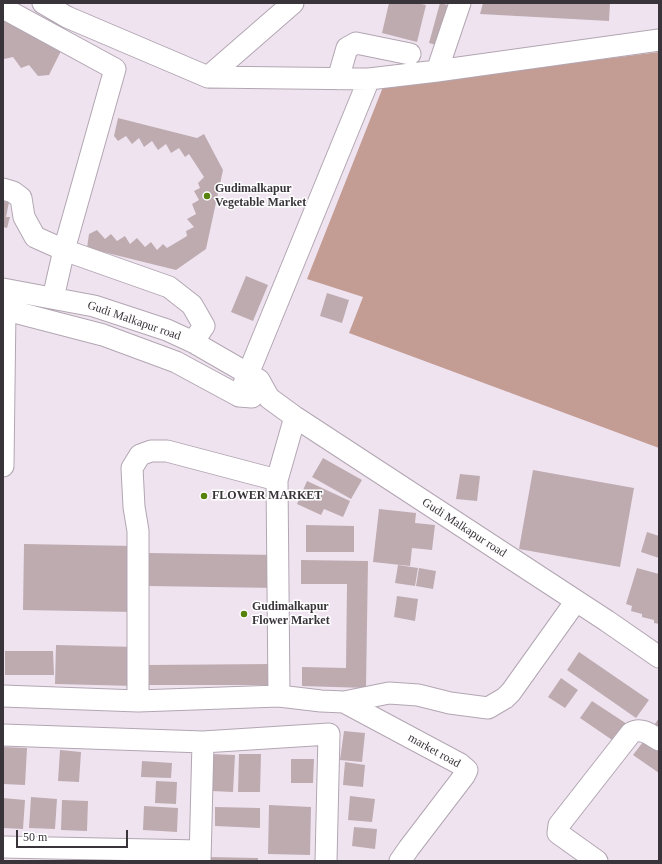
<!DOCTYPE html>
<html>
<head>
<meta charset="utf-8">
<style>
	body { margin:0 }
	#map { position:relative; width:662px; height:864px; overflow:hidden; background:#f0e3f0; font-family:"Times New Roman",serif }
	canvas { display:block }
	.frame { position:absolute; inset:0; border:4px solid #393439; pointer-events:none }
	.scale { position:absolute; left:16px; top:830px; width:112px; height:18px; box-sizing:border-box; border:2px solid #393439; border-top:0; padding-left:5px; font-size:12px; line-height:14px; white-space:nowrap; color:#393439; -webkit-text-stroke:3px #fff; paint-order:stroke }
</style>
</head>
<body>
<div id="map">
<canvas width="662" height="864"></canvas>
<div class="frame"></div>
<div class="scale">50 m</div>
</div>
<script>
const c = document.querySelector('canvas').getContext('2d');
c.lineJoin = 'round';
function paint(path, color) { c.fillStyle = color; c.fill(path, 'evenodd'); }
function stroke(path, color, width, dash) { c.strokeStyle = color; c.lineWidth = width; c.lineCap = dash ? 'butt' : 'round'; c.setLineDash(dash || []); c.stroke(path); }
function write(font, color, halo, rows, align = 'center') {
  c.font = font + ' "Times New Roman",serif'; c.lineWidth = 3; c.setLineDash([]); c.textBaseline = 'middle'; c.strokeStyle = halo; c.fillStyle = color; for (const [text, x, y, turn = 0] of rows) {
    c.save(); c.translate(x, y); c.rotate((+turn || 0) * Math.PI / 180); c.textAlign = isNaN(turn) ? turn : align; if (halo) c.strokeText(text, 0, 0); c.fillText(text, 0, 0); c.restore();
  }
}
paint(new Path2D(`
	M659,52V448L349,333L363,297L307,279L383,87Z`), '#c39c94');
paint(new Path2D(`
	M389,3H416L426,5L417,42L382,33Z
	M440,3L451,6L440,46L429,43Z
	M483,3H610L609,21L480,14Z
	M3,17L62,49L49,75L38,76L29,65L21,68L13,57L4,59Z
	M118,118L197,138L204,134L223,170L206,249L176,270L87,248L89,234L97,230L105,239L111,234L117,241L125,236L130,244L137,238L145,247L151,242L157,250L163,244L167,248L187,236L186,231L194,227L187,219L196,214L192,204L199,200L194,191L200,188L198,183L204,177L189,154L185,157L179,148L171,153L166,144L158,150L152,141L144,147L139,138L132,144L126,136L118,141L114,136Z
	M3,201L9,202L6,217H10L7,228L3,227Z
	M246,276L268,285L253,321L231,312Z
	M327,293L349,300L342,323L320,316Z
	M323,458L362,480L351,499L312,477Z
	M533,470L634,488L620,567L519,549Z
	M460,474L480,476L477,501L456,499Z
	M307,481L350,501L343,517L324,509L321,515L297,504Z
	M379,509L416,513L415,523L435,525L432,550L412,548L410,566L373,562Z
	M306,525L354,526V552H306Z
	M647,532L659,536V558L641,552Z
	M24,544L135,546L134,612L23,610Z
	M148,553L277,555L276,588L148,586Z
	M301,560L368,561L366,688L302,686V667L346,668L347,584H301Z
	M398,565L418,568L415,586L395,583Z
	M419,568L436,571L433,589L416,586Z
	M637,568L659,574V624L654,623V620L642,617V614L631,611L632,606L626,604Z
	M397,596L418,599L415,621L394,617Z
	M56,645L136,647L135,686L55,684Z
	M5,651H53L54,675H5Z
	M579,652L649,700L636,718L567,670Z
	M273,664V685H147L146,665Z
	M561,678L578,690L565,708L548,697Z
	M592,701L630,726L618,744L580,718Z
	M659,718V733L652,728Z
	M344,731L365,733L362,762L340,760Z
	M646,738L659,747V773L633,755Z
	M3,747L27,748L25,785L3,784Z
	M60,750L81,752L79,782L58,781Z
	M212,754L235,755L233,792L211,791Z
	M239,754H261L260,792H238Z
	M291,759H314L313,783H291Z
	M142,761L172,763L171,778L141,777Z
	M345,762L365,765L363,787L343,785Z
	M156,781L177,782L176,804L155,803Z
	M350,796L375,799L372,822L348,820Z
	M31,797L57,799L55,829L29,828Z
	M3,798L25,800L23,829L3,828Z
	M62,800L88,801L87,831L61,830Z
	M269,805L311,807L310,855L268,854Z
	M144,806L178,808L177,832L143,830Z
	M215,807L260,808V828L215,826Z
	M354,827L377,829L375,849L352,846Z
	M208,857L258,858V861H207Z`), '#bdabb0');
const minor = new Path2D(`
	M43,3L67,17L208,77L293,3
	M3,8L115,69L64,250L53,298
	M437,71L460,3
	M208,77L369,79L437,71L659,40
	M338,79L347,48L356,43L410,54
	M3,189L13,192L21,198L24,217L35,237L64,250L169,287L192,305L204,326L193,342
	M3,289L94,306L167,330L193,342L259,380L269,398L295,417L607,621L659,657
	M3,309L103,335L176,362L239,396L252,397
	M239,396L369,79
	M3,466L5,309
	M3,696L138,701L279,696L321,701L344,702L389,693L418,695L450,703L488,708L505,698L511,692L576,601
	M279,696L277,480L295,417
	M138,701V531L134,507L132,468L140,455L151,451H167L277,480
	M344,702L460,764L467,770L464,776L409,848L400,861
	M3,735L203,742L329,734L326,861
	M3,847L200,851
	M200,861L203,742
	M597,861L562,836L558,833L559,825L631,733C641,727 650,734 659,740`);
stroke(minor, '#b2a6b2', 23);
stroke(minor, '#fff', 21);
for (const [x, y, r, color] of [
	[207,196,4,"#57820b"],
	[204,496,4,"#57820b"],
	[244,614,4,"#57820b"]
]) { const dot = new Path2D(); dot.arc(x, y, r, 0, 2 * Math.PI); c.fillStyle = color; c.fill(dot); stroke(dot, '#fff', 1.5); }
write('bold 12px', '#393439', '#fff', [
	["Gudimalkapur",215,189],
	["Vegetable Market",215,203],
	["FLOWER MARKET",212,496],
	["Gudimalkapur",252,607],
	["Flower Market",252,621]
], 'left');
write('12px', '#393439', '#fff', [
	["Gudi Malkapur road",134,321,19],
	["Gudi Malkapur road",464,528,33],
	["market road",434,751,29]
]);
</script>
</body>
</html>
